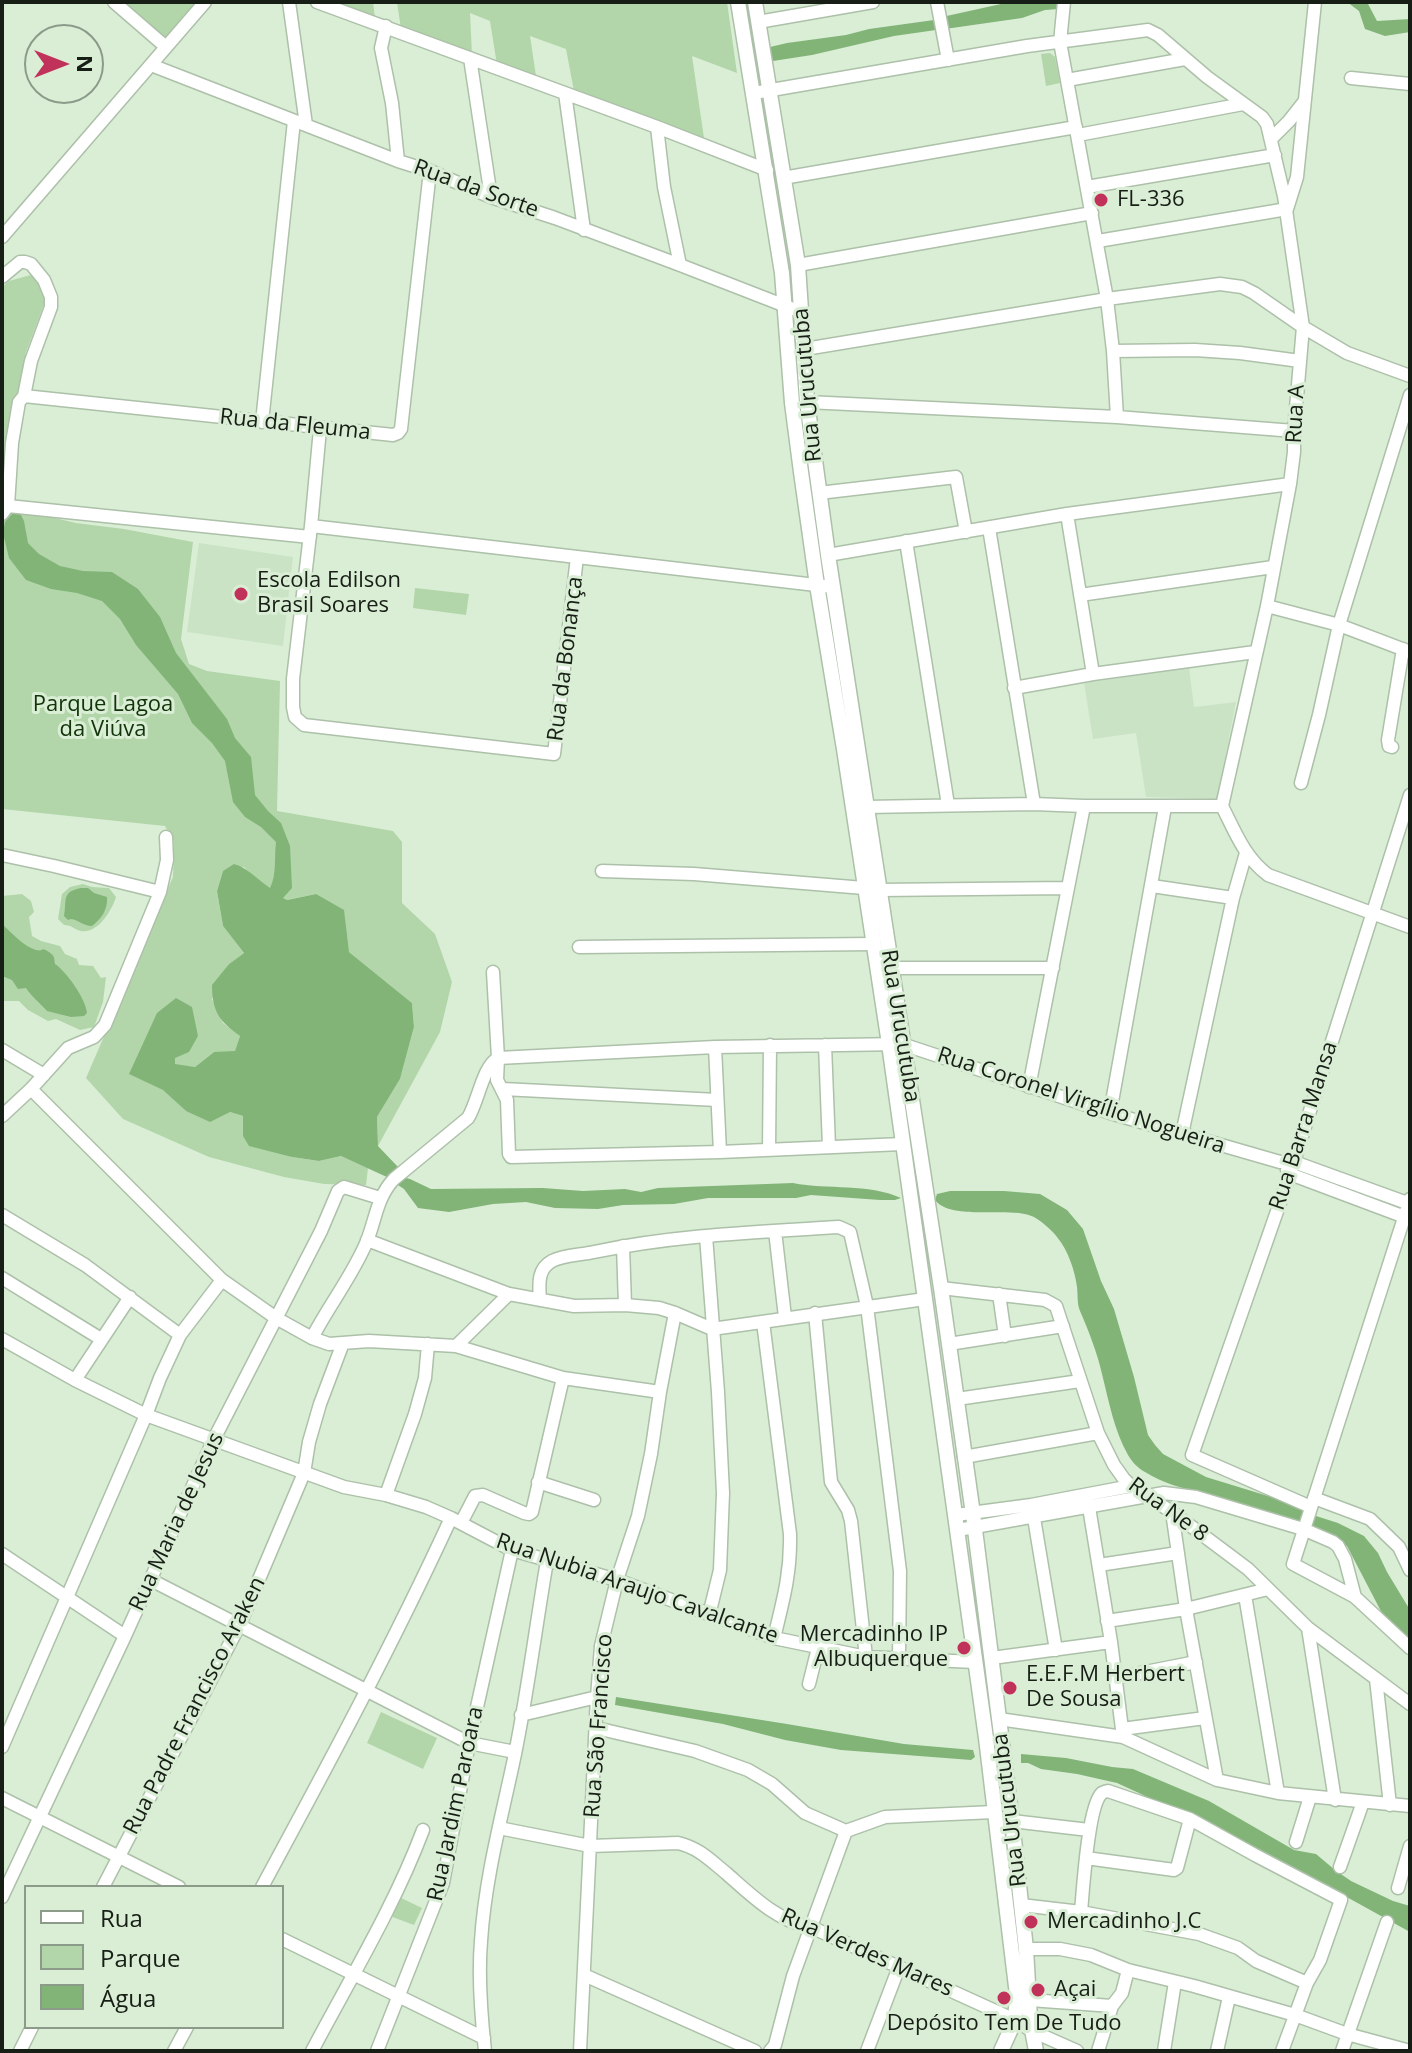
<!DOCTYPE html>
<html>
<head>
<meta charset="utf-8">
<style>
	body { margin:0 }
	#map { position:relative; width:1412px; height:2053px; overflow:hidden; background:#daeed6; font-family:"Open Sans",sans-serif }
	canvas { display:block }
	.frame { position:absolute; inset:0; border:4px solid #171e15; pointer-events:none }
	.legend { position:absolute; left:24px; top:1885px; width:260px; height:144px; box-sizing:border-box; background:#daeed6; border:2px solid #8c9b89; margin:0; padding:10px 14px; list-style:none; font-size:24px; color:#171e15 }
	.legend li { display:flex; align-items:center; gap:16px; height:40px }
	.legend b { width:40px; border:2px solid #8c9b89 }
	.north { position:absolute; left:24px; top:24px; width:80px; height:80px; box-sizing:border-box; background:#daeed6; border:2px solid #8c9b89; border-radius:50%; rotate:90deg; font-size:22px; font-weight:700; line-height:32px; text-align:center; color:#171e15 }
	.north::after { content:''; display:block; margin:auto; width:28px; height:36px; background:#c1325b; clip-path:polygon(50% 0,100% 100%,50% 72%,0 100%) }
</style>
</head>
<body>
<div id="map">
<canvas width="1412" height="2053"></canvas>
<div class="frame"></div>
<ul class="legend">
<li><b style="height:10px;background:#fff"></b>Rua</li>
<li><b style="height:22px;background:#b2d6aa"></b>Parque</li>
<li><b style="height:22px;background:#82b478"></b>Água</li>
</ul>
<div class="north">N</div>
</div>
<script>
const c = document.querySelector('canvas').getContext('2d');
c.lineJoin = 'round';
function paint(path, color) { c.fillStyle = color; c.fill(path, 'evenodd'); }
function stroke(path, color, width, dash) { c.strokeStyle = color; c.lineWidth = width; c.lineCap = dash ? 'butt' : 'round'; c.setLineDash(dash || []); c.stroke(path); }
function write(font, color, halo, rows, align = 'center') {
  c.font = font + ' "Open Sans",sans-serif'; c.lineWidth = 6; c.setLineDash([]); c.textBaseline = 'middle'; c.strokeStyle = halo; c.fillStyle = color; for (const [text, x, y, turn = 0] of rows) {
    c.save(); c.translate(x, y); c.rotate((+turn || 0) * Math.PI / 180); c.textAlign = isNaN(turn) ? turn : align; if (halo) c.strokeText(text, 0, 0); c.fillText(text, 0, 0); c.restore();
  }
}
paint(new Path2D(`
	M199,543L293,557L283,646L187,632Z
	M1189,668L1194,707L1236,702L1217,799L1146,797L1136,733L1093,739L1084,683Z`), '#cae3c5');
paint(new Path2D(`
	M121,2H199L165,41Z
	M330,2H373L375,18Z
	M397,2H727L737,73L692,56L704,138L574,91L566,49L530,36L536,76L497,65L490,21L470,13L472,55L401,29Z
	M1050,53L1055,57L1060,83L1046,86L1041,54Z
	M38,273L46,299L26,352L9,437V507L76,523L124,529L193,542L181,639L189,664L207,671L280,681L277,811L393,831L402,842V903L435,934L452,982L440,1032L378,1146L377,1117L400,1079L414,1027L412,1003L349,952L316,894L286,900L253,877L244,867L223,871L217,891L223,926L244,953L229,964L212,999L223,1023L240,1036L235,1052H214L195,1067L175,1065V1058L130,1074L164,1090L186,1111L230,1112L243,1116V1136L292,1157L319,1161L341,1156L368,1168L366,1185L324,1184L284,1177L209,1157L123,1119L86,1078L173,877L174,842L165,826L2,809V287L9,281Z
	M415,588L469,594L466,615L413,608Z
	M83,884L92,887L109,888L116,897C112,910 98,934 81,931C73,929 72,925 64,925L58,919L62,894L70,887Z
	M22,894L31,901L34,912L29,917L32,936L41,941L60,946L65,954L77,959L79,965L93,966L101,978L106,977L103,1002L94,1027L80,1030L56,1019L48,1021L28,1010L19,1001H2V896Z
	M381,1712L437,1738L423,1769L367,1743Z
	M397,1896L422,1908L414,1925L387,1915Z`), '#b2d6aa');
paint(new Path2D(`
	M1010,2H1060L1059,9L1045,10L1022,18L945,29L942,17Z
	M1347,2H1367L1377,21L1410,19V32L1385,36L1365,29L1359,11Z
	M934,20L936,30L894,36L812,55L773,61L770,47L787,43L846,35L869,29Z
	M13,513H20L24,521L28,543L39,554L60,566L83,571L112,572L138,589L160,617L176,653L227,719L235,738L251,757L255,795L268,811L281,823L290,846L292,888L283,898L287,900L316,894L344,910L349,952L412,1003L414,1027L400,1079L377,1117L378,1146L398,1167L389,1178L341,1156L319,1161L292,1157L249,1146L243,1136V1116L230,1112L210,1122L186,1111L163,1090L129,1074L157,1013L176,998L192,1007L198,1036L189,1052L175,1058V1064L195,1067L214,1052L235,1051L240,1036C219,1021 212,1011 212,985L229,964L244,953L223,926L217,891L223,871L234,864C248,868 258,880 270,888C277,874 274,858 276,842L261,827L245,817L233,802L225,761L212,743L192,723L178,694L136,645L120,619L102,601L77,593L51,589L26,580L9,558L3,533L5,522Z
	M81,888H88L94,893L107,897C108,910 101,919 92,926C83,926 79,920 71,919L68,920L64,916C67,900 61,892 81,888Z
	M2,924C11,932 23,946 36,950C45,952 40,946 49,952C55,956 54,958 55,964C66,971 86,999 87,1013L84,1016L71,1017L47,1011C40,1003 31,996 26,988L18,989L12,980L2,976Z
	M398,1176L410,1179L431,1189L543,1188L583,1191L625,1189L641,1192L658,1188L793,1183C828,1190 868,1183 901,1198L895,1200H880L811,1195L796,1198H708L674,1204L623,1205L598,1209L555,1208L526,1202L493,1204L449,1212L418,1208L404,1189L392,1181Z
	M950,1191H1004L1040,1194L1067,1210L1083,1229L1101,1281L1114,1309L1134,1377L1148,1435L1155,1445L1163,1454L1206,1477L1294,1504L1305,1512L1301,1523C1268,1514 1235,1504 1202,1494C1183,1488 1162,1483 1145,1472C1138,1468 1132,1462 1128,1455C1114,1430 1109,1402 1102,1374C1097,1352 1089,1332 1080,1311C1077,1304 1078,1296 1077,1287C1075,1271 1068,1250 1057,1237C1052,1230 1041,1221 1034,1217C1011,1205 952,1222 935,1200L937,1194Z
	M1313,1515L1338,1523L1364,1536L1378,1553L1387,1572L1410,1610V1639L1384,1617L1347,1546L1308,1528Z
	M616,1697L787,1724L904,1744L973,1750L975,1757L971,1760L841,1750L785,1740L723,1724L615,1705Z
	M1021,1754L1066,1758L1112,1767L1133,1769L1209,1801L1294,1850L1316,1854L1335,1870L1351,1881L1393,1901L1410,1906V1932L1334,1890L1141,1794L1117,1783L1077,1774L1041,1769L1028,1763H1021Z`), '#82b478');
const minor = new Path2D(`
	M114,2L166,47
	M289,2L306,125
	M317,2L657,127L767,170
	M937,2L948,60
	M1064,2L1060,42L1107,299L1113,351L1117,417
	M758,22L873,2
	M386,26L381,48L392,103L398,161
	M470,58L491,197
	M151,65L398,161L430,171L491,197L555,218L680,265L801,312
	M1351,78L1410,84
	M1067,80L1185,59
	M565,93L584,230
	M754,93L1027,46L1148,30L1158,35L1207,77L1262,117L1267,124L1284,196L1303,327L1294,431V452L1290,484L1267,606L1222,806
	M657,127L664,187L680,265
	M1078,135L1243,104
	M1272,138L1289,121L1304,102
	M783,178L1076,127
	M1087,187L1275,155
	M2,237L205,2
	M1098,241L1287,209L1297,177L1315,2
	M798,265L1092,213
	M2,277L20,262H25L31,264L44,280L51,297V307L31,361L24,396L19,402L12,443L8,506L2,514
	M805,349L1107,299L1220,284L1242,287L1254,293L1303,327L1347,353L1410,376
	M1113,351L1195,350L1240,353L1300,361
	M24,396L393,435L398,433L401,429L430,171
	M807,402L1117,417L1294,431
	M262,422L294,121
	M320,429L311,526L577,557
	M819,493L956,477L966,532
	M8,506L310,537
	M1067,514L1093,674
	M311,526L293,679V707L295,717L304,725L554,754L577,557L833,587
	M989,528L1034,804
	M906,541L948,805
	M828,555L1067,514L1290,484
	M1080,595L1273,567
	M1267,606L1339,625L1410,652
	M1014,688L1093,674L1255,652
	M1392,747L1389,746L1388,740L1403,649
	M1301,783L1319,715L1339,625L1410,395
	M1222,806C1235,832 1245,858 1268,875L1410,927
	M866,807L1034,804L1084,806H1222
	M2,855L54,866L160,892
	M602,871L694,874L864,888
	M1152,886L1233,898
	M878,890L1068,888
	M579,947L873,944
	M891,968H1053
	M493,972L498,1058L497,1080L507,1100L509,1154L511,1157L720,1152L902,1144
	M825,1045L829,1147
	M715,1047L720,1152
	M2,1050L44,1075
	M498,1058L715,1047L902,1044L1110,1113L1280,1162H1294L1410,1204
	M1029,1087L1084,806
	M31,1089L222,1280L276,1318L312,1338L329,1344L369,1341L456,1346L563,1378L660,1392
	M503,1089L717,1100
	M1110,1113L1165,807
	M2,1116L31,1089L68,1048L94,1037L105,1025L160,892L167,860L166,837
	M1182,1134L1233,898L1246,853
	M769,1150L770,1045
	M1287,1170L1290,1174L1410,1219
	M2,1215L85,1265L180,1335
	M775,1231L785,1317
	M706,1236L718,1392L723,1493L720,1570L709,1615
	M367,1240L509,1294L574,1306L625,1305L659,1308L675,1313L712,1329L925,1299
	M623,1246L625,1305
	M2,1278L101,1339
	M941,1288L1045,1300L1056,1306L1098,1433L1114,1465L1124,1479L1131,1486L1172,1512L1248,1569L1308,1628L1410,1704
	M999,1294L1005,1336
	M540,1300C539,1285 537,1269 552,1261C563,1255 581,1255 594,1252C674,1235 758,1232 839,1227L850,1232L867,1306L900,1571L899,1659
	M815,1313L831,1482L848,1510L851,1521L866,1657
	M763,1322L790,1534C791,1573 783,1601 774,1638
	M312,1338C329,1305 353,1275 367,1241C376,1218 377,1197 394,1179L468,1118C478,1102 483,1066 498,1058
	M2,1339L75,1380L146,1415L344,1487L386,1495L426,1507L451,1518L512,1550L617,1580L774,1638L866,1657L975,1662
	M949,1344L1063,1326
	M456,1346L509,1294
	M75,1380L130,1297
	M957,1399L1080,1381
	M964,1457L1098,1433
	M538,1482L594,1500
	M386,1495L415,1414L425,1378L428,1344
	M1087,1495L1111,1642L1123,1737
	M1314,1498L1370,1519L1399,1547L1410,1570
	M1311,1507L1192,1455L1290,1174L1410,795
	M1033,1512L1056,1650
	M1172,1512L1186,1609L1217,1780
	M956,1515L1031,1505L1131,1486
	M461,1523L475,1496L483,1495L524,1513L529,1514L532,1512L563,1378
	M958,1530L1164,1493L1196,1497L1303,1529L1333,1542L1338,1546L1345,1559L1355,1597L1410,1648
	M2,1554L125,1636
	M1099,1565L1178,1553
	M151,1580L469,1743L515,1752
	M1245,1595L1278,1793
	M1355,1597L1293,1564L1410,1199
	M1107,1621L1186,1609L1268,1589
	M1308,1628L1335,1800
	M992,1658L1111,1642
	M1115,1678L1196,1662
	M1376,1679L1390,1805
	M809,1684L818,1648
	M521,1715L597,1697
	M999,1719L1123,1737L1217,1780L1278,1793L1410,1806
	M596,1728L695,1751L748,1770L772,1784L805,1813L846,1831L885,1817L994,1812
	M1122,1729L1205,1718
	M2,1747L146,1415L160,1378L180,1335L222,1280
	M2,1798L179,1887
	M1012,1821L1089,1830
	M499,1828L590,1846L678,1843C699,1848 710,1860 726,1873C751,1895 778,1922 811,1927L1015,2020L1032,2031L1077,2051
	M1296,1842L1310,1797
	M1086,1858L1174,1870L1177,1868L1190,1819
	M1340,1867L1363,1802
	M103,1887L240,1624L304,1473L309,1442L320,1404L343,1343
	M262,1887C328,1765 393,1644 451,1518
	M1398,1888L1410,1846
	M2,1897L125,1636L214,1439L321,1231L338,1191L344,1187L380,1198
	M1021,1905L1081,1912L1199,1934L1238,1948L1256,1961L1307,1983
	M1081,1912C1083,1890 1088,1805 1102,1793C1104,1792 1106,1791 1108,1791L1190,1819L1255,1855L1341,1900L1320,1960L1307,1983L1282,2051
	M282,1939L484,2038
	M1026,1949H1060L1091,1955L1128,1970L1194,1986L1295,2015L1347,2034L1410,2051
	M584,1975L755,2051
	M1030,2000L1112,2006
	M20,2051L32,2027
	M174,2051L187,2027
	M312,2051C350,1979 394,1907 423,1830
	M377,2051L443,1883L469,1743L512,1550
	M485,2051C481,2015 478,1977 481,1941C485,1878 502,1816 515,1754C528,1690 536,1625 547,1561
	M580,2051L597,1697L601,1646L617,1580L638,1516L651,1454L660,1392L675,1313
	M770,2051L775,2045L793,1976L846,1831
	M867,2051L899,1967
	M1098,2051L1112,2006L1122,1993L1128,1970
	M1164,2051L1175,1982
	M1217,2051L1229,1997
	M1342,2051L1387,1922`);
const tertiary = new Path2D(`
	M738,2L782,273L792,403L801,472L817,585L844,749L889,1044L925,1299L986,1738L1017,1995L1015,2020L1001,2051
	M755,2L798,265L807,402L828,555L941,1288L973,1514L1012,1821L1026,1949L1030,2019L1036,2051`);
stroke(minor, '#adc0a9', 15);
stroke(tertiary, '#adc0a9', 17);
stroke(minor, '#fff', 12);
stroke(tertiary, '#fff', 14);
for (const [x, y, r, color] of [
	[1101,200,8,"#c1325b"],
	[241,594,8,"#c1325b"],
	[964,1648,8,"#c1325b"],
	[1010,1688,8,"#c1325b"],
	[1031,1922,8,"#c1325b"],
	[1038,1990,8,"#c1325b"],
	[1004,1998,8,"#c1325b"]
]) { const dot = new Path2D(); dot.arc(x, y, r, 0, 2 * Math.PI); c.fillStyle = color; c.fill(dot); stroke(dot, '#daeed6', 3); }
write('22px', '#171e15', '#daeed6', [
	["Rua da Sorte",476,189,20],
	["Rua Urucutuba",808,385,-95],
	["Rua A",1296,414,-87],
	["Rua da Fleuma",295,425,6],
	["Rua da Bonança",566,659,-83],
	["Rua Urucutuba",900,1026,81],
	["Rua Coronel Virgílio Nogueira",1081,1101,18],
	["Rua Barra Mansa",1304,1126,-72],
	["Rua Ne 8",1168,1510,36],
	["Rua Maria de Jesus",177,1522,-65],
	["Rua Nubia Araujo Cavalcante",637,1589,19],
	["Rua Padre Francisco Araken",195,1706,-63],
	["Rua São Francisco",599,1726,-86],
	["Rua Jardim Paroara",456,1804,-78],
	["Rua Urucutuba",1010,1810,-97],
	["Rua Verdes Mares",867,1953,24]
]);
write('22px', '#171e15', '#daeed6', [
	["FL-336",1117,200],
	["Escola Edilson",257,581],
	["Brasil Soares",257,606],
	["Mercadinho IP",948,1635,"right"],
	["Albuquerque",948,1660,"right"],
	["E.E.F.M Herbert",1026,1675],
	["De Sousa",1026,1700],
	["Mercadinho J.C",1047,1922],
	["Açai",1054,1990],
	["Depósito Tem De Tudo",1004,2024,"center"]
], 'left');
write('22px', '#113409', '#daeed6', [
	["Parque Lagoa",103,705],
	["da Viúva",103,730]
]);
</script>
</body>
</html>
